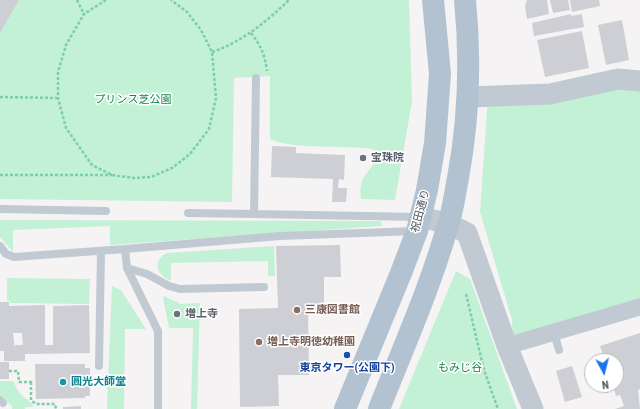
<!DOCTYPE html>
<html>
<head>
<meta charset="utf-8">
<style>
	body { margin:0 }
	#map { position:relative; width:640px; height:409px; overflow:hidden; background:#f5f3f3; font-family:"Roboto Condensed",sans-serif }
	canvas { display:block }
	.north { position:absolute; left:584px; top:353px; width:40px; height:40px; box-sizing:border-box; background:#fff; border:1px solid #b7bbc0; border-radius:50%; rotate:173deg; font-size:11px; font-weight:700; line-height:16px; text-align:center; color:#4a5661 }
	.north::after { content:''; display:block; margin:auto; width:14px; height:18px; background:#1a73e8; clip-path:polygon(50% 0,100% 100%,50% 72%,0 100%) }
</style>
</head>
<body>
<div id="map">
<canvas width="640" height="409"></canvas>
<div class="north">N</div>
</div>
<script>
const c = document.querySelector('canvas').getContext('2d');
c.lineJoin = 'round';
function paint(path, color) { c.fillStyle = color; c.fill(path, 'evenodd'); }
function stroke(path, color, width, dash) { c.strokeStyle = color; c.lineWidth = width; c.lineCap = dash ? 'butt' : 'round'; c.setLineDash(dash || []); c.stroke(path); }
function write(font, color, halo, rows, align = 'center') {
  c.font = font + ' "Roboto Condensed","Noto Sans JP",sans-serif'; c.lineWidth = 3; c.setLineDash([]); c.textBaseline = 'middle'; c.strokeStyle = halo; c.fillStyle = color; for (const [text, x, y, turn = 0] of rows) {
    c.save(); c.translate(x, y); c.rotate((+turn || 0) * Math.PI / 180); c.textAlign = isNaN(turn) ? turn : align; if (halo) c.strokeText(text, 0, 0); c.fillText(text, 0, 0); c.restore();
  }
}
paint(new Path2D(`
	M0,0H409L412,101L395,200L361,199C358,176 369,174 377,157L373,149C344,145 295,150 270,139V76L234,78L232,202L0,199Z
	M640,81V307L513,345L512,320L480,212L488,97Z
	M0,220L381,221L382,226L110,245V226L13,230V252L0,237Z
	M274,246L275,276H268V261L171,263V281C157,275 151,261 167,253Z
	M456,271L470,279L517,409H399Z
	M7,278L90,279L89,304L10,303V301H7Z
	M112,286L121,290L146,329H125L124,409H107Z
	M164,296L181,304L200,303L197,409H191L193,328H169L163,298Z
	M0,381H14C16,392 25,398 33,404V407H25V409H12V406L0,395Z`), '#c3f1d5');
paint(new Path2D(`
	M0,0H19L0,33Z
	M527,0H547L549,14L527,19L525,6Z
	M550,0H568L570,10L553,13Z
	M570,0H599L600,6L572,12Z
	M571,14V16L582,14L584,27L534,36L532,23Z
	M622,20L629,60L606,65L598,25Z
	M582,31L589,68L545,77L537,40Z
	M272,146L296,147V153L345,155L344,180L339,179L338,188H347L346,202H332L333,179L271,177Z
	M340,245L341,277H324V310H308L309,375H278L279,406L240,407L239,309L278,308L276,246Z
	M0,302H9V306L45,305V345H53V306L89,305L90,353L25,354V361H4V351H0ZM13,333H22L23,345H15V351Z
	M640,333V389L638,390L640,409H615L624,406L620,395L616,396L613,385H616V361H605L600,346Z
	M0,362H9V379H0Z
	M35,364H85V368H90V396H85V398L36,399Z
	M572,366L582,397L565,402L556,371Z
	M81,406V409H63V407Z`), '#cdcfd5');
stroke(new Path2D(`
	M77,0L84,14
	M106,0L84,14L66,45L58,72V98L66,128L92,165L112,175L134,178L151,177L172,168L190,154L209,129L216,98L212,52L201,30L187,12L171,0
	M251,33C261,46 265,55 267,71
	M212,52C242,42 266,22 289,0
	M0,97L57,98
	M0,175H112
	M466,294L484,370L498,409
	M9,371H18L19,382H34
	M31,382V400L36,404H55L56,409`), '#7ad0a6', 2.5, [3, 2]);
stroke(new Path2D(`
	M256,78L254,214L419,217
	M0,209L106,211
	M188,213L254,214
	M0,246L6,254L14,257L125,249L127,268L158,331V409
	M125,249L280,236L415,231
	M127,268L147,274L169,286L180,289L264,287
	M554,333L559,350
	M99,366L101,252
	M0,400L3,403`), '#c1cad2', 8);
stroke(new Path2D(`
	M507,346L640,307`), '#c1cad2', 17);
stroke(new Path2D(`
	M469,97L550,94L618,79L640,81
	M421,217L449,224L467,233L507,346L533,409`), '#c1cad2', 21);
stroke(new Path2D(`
	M345,409L401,273L417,231L427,190L435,143L440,74L433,0
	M379,409C403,348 430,288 448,225C453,210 455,193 458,178C469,118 471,60 465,0`), '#b3c2d1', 22);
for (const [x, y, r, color] of [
	[363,158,4,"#6b7280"],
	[297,310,4,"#8d6e63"],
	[177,314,4,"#6b7280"],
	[259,342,4,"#8d6e63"],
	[347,355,4,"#1a4fb4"],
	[63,382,4,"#0f9aa8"]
]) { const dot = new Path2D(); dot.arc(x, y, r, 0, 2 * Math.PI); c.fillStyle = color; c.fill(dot); stroke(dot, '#fff', 1.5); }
write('11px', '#17864f', '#fff', [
	["プリンス芝公園",133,100],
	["もみじ谷",460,368]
]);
write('bold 11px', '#5b616d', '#fff', [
	["宝珠院",371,158],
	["増上寺",185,314]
], 'left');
write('11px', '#4a5661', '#fff', [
	["祝田通り",421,211,-75]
]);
write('bold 11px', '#785e54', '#fff', [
	["三康図書館",305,310],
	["増上寺明徳幼稚園",267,342]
], 'left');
write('bold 11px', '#164399', '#fff', [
	["東京タワー(公園下)",347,368]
]);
write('bold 11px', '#0d838f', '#fff', [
	["圓光大師堂",71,382]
], 'left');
</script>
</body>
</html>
